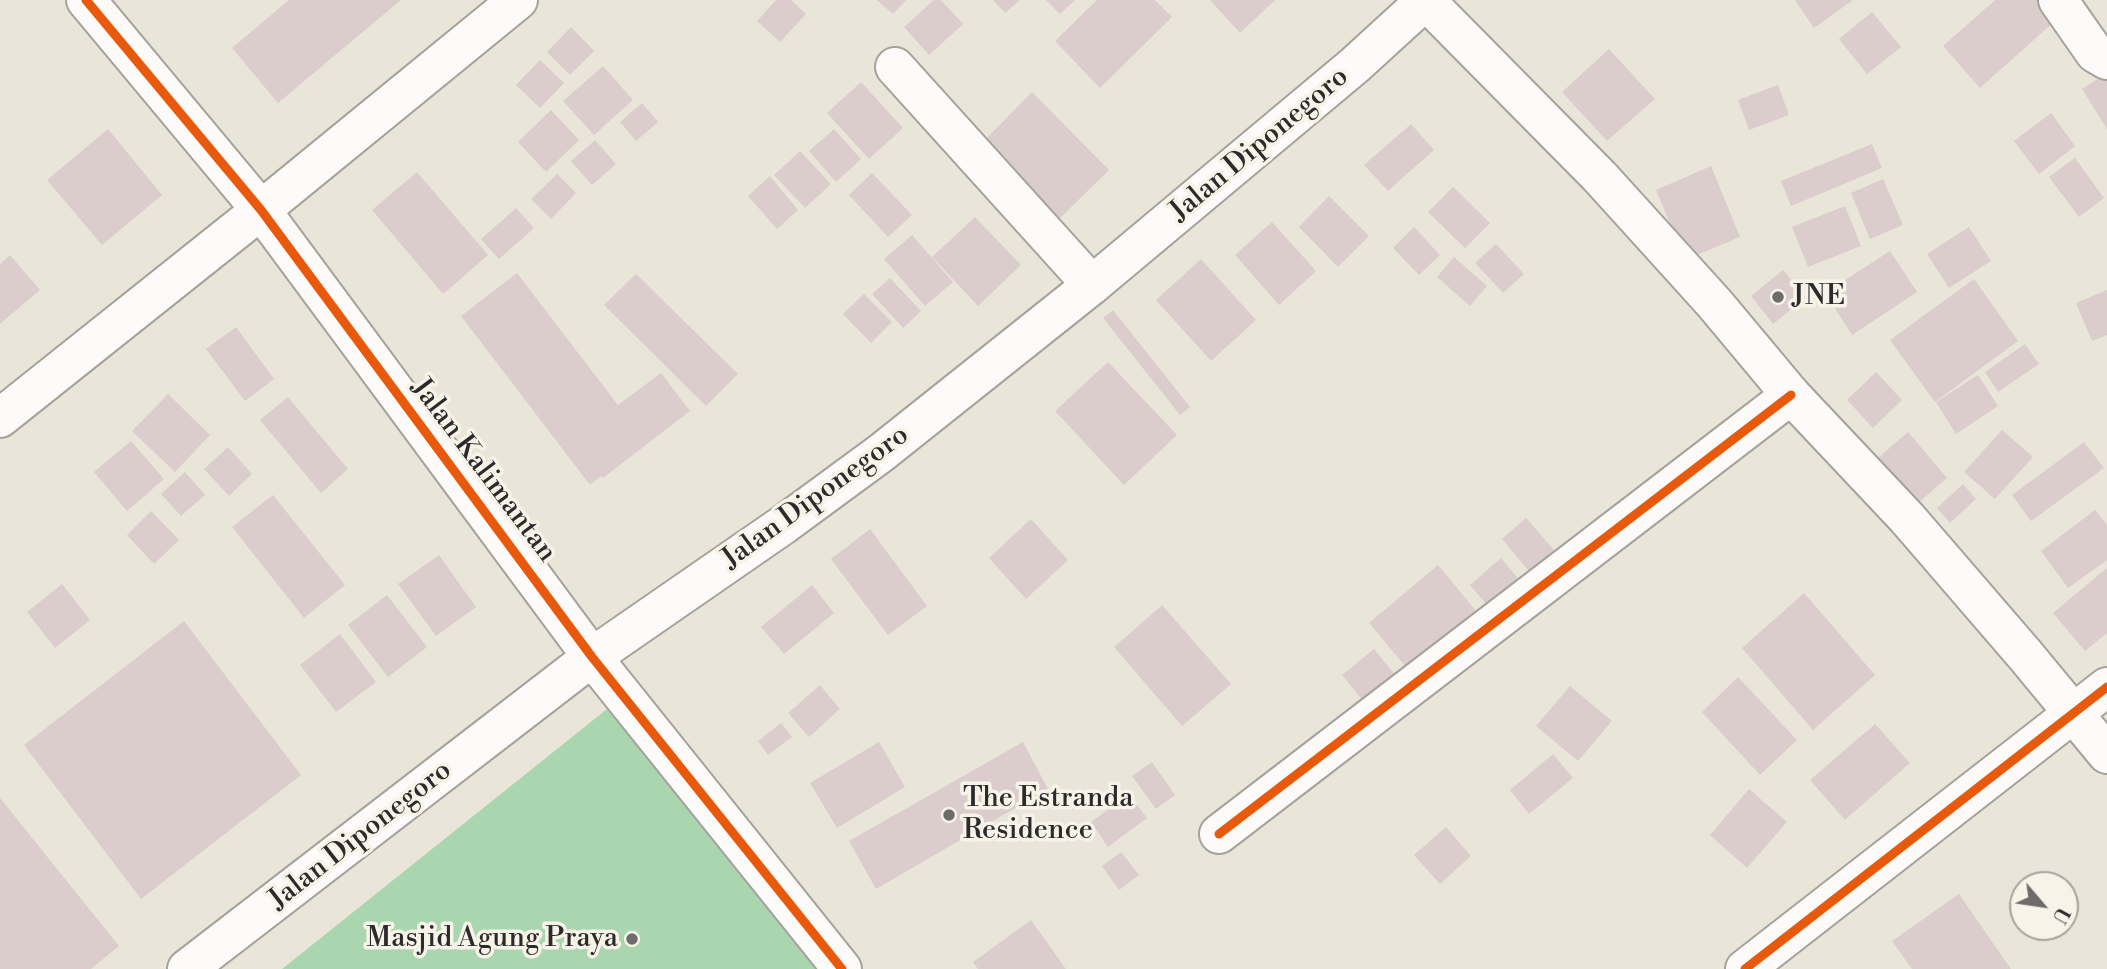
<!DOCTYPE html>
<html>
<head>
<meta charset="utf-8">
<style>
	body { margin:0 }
	#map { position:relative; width:2107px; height:969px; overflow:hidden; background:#eae5d9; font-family:"Libre Bodoni",serif }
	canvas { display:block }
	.north { position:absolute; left:2009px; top:871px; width:70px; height:70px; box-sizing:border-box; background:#f7f3e8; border:2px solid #a5a39c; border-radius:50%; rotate:119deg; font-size:19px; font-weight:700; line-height:28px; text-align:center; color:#2b2b2b }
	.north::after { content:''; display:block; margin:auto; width:24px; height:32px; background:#6e6c68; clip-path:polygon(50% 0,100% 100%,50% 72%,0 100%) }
</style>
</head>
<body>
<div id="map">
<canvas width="2107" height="969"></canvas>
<div class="north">U</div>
</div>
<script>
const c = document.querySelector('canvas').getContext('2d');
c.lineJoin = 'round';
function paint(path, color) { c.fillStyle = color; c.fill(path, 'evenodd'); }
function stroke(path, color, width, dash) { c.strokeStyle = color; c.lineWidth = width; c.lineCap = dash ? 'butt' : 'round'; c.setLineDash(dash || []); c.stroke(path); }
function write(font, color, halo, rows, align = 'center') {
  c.font = font + ' "Libre Bodoni",serif'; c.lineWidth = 7; c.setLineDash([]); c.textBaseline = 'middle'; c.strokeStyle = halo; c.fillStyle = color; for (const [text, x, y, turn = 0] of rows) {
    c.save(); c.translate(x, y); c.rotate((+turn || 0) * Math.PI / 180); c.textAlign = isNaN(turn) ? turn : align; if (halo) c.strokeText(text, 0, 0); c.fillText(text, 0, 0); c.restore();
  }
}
paint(new Path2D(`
	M612,705L827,969H282Z`), '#a9d5af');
paint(new Path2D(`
	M289,0H401L278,103L232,48Z
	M776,0H791L806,14L780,42L757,21Z
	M877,0H906L893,14Z
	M934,0H941L963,24L929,55L904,27Z
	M993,0H1020L1005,13Z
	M1046,0H1075L1060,14Z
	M1097,0H1155L1172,17L1100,88L1055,41Z
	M1210,0H1275L1240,33Z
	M1795,0H1853L1814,28Z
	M1995,0H2052L2064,13L1980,88L1943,46Z
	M1872,12L1901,47L1867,74L1839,39Z
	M571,27L594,51L570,75L547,52Z
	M1609,49L1655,99L1607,141L1562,92Z
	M540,60L564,83L540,108L516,85Z
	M603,66L633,100L594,135L563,101Z
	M2107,73V129L2082,89Z
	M861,82L903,128L869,159L827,113Z
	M1778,85L1789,115L1749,130L1738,100Z
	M1032,92L1109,170L1057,221L981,144Z
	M642,103L658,122L636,141L620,122Z
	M551,110L579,140L546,172L518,142Z
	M2051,113L2075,146L2039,174L2014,141Z
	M1411,124L1434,150L1388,191L1364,165Z
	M108,129L162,195L102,245L47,180Z
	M834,129L861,159L836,182L809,151Z
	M595,140L616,164L592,185L571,161Z
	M1872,144L1882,168L1791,206L1781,181Z
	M800,151L831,184L805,208L774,175Z
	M2075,158L2104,198L2079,217L2049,177Z
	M1711,166L1740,237L1685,260L1656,190Z
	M417,172L488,255L443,294L372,210Z
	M872,173L912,215L888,237L849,195Z
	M557,174L576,193L551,219L531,199Z
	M770,176L798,210L777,229L748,196Z
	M1883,179L1903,225L1870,239L1851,193Z
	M1453,187L1490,223L1465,248L1428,212Z
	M1329,196L1369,236L1338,267L1299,227Z
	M1845,206L1861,246L1808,267L1792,227Z
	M516,208L534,228L499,259L481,239Z
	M975,217L1021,265L978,306L932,257Z
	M1272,222L1316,271L1279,305L1235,255Z
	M1414,227L1440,255L1419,275L1393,248Z
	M1969,227L1991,261L1949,288L1927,254Z
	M912,235L953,282L925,306L884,259Z
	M1496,244L1524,274L1503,293L1475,263Z
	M1890,251L1917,292L1852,335L1825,293Z
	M10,255L40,290L0,324V264Z
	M1454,257L1487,286L1470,306L1437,277Z
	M1201,259L1256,320L1211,361L1156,300Z
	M1783,270L1806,297L1773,324L1751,296Z
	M517,273L618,405L661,373L690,411L603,478L601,476L590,485L461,316Z
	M636,274L738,374L706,406L604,305Z
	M890,278L921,311L903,328L872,294Z
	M1974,279L2018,341L1935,402L1890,340Z
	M2107,290V335L2092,341L2076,303Z
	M864,294L892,322L871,343L843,314Z
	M1113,310L1190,407L1180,415L1103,318Z
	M236,327L274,379L245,401L206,349Z
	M2025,344L2039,364L1998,392L1985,372Z
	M1108,362L1177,435L1124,485L1055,411Z
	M1876,372L1902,400L1873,428L1847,400Z
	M1978,375L1998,406L1956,434L1936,402Z
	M168,394L210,435L175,472L132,431Z
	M288,397L348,469L321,493L260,420Z
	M2002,430L2033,457L1995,499L1964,472Z
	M1908,432L1947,478L1910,510L1871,464Z
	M131,441L164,479L127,511L94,472Z
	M2084,442L2104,468L2031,521L2012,495Z
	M228,447L252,474L229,496L204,469Z
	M185,472L205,495L181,516L161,494Z
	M1963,484L1976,499L1950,523L1937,508Z
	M273,495L345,585L304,618L232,527Z
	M2095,510L2107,525V560L2068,588L2041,551Z
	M151,511L179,540L154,564L127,535Z
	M1526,518L1554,550L1529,571L1502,539Z
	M1031,519L1068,560L1026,599L989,558Z
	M870,529L927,606L888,635L831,559Z
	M439,555L476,607L436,636L398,584Z
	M1501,558L1527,589L1496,616L1470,585Z
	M1438,565L1486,623L1417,680L1369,623Z
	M2107,568V633L2085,651L2053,613Z
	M62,584L90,620L55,648L27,612Z
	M812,585L834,613L784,654L761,627Z
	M1804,593L1875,675L1813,730L1742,648Z
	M387,595L427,647L388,677L348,625Z
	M1162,605L1231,684L1182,726L1114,647Z
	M184,621L301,775L141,899L24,745Z
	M340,634L376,682L336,712L300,665Z
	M1374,649L1401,682L1369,708L1342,675Z
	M1738,677L1797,740L1760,775L1702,712Z
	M820,685L840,709L809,737L788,713Z
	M1570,686L1612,721L1578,761L1536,726Z
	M781,723L792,737L768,755L758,741Z
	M1875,724L1910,763L1845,820L1810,780Z
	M879,742L905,787L837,828L810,783Z
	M1023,742L1048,789L876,889L849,841Z
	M1553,754L1573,778L1529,814L1510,790Z
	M1152,762L1175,795L1156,809L1132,776Z
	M1749,789L1787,822L1747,868L1710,835Z
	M1129,794L1147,818L1108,847L1091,822Z
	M0,798L119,946L91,969H0Z
	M1446,827L1471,856L1440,884L1414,855Z
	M1121,852L1139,875L1119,890L1102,866Z
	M1959,894L2011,969H1912L1892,941Z
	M1031,920L1066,969H978L973,962Z`), '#dbcdcc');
const minor = new Path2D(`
	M86,0L261,210L592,657L842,969
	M2058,0L2095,53L2107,60
	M895,67L1092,285
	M0,418L261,210L518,0
	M1219,834L1791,395
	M1745,969L2107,687`);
const major = new Path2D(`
	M1425,0L1600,177L1715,304L1791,395L1907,518L2026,656L2107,754
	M187,969L592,657L783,525L881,453L1092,285L1355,65L1425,1`);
stroke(minor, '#a5a29b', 42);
stroke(major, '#a5a29b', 42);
stroke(minor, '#fcfbf9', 38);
stroke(major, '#fcfbf9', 38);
stroke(new Path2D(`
	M86,0L261,210L592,657L842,969
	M1219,834L1791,395
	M1745,969L2107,687`), '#e8590c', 9);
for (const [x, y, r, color] of [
	[1778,297,7,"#6e6c68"],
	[949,815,7,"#6e6c68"],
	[632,939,7,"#6e6c68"]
]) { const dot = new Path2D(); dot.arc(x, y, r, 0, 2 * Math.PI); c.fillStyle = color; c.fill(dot); stroke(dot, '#f7f3e8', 2.5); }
write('28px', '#2b2b2b', '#f7f3e8', [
	["Jalan Diponegoro",1260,145,-40],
	["Jalan Kalimantan",483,471,53],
	["Jalan Diponegoro",816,498,-36],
	["Jalan Diponegoro",361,836,-38]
]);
write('28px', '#2b2b2b', '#f7f3e8', [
	["JNE",1792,297],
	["The Estranda",963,799],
	["Residence",963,831],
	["Masjid Agung Praya",618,939,"right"]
], 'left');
</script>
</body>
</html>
